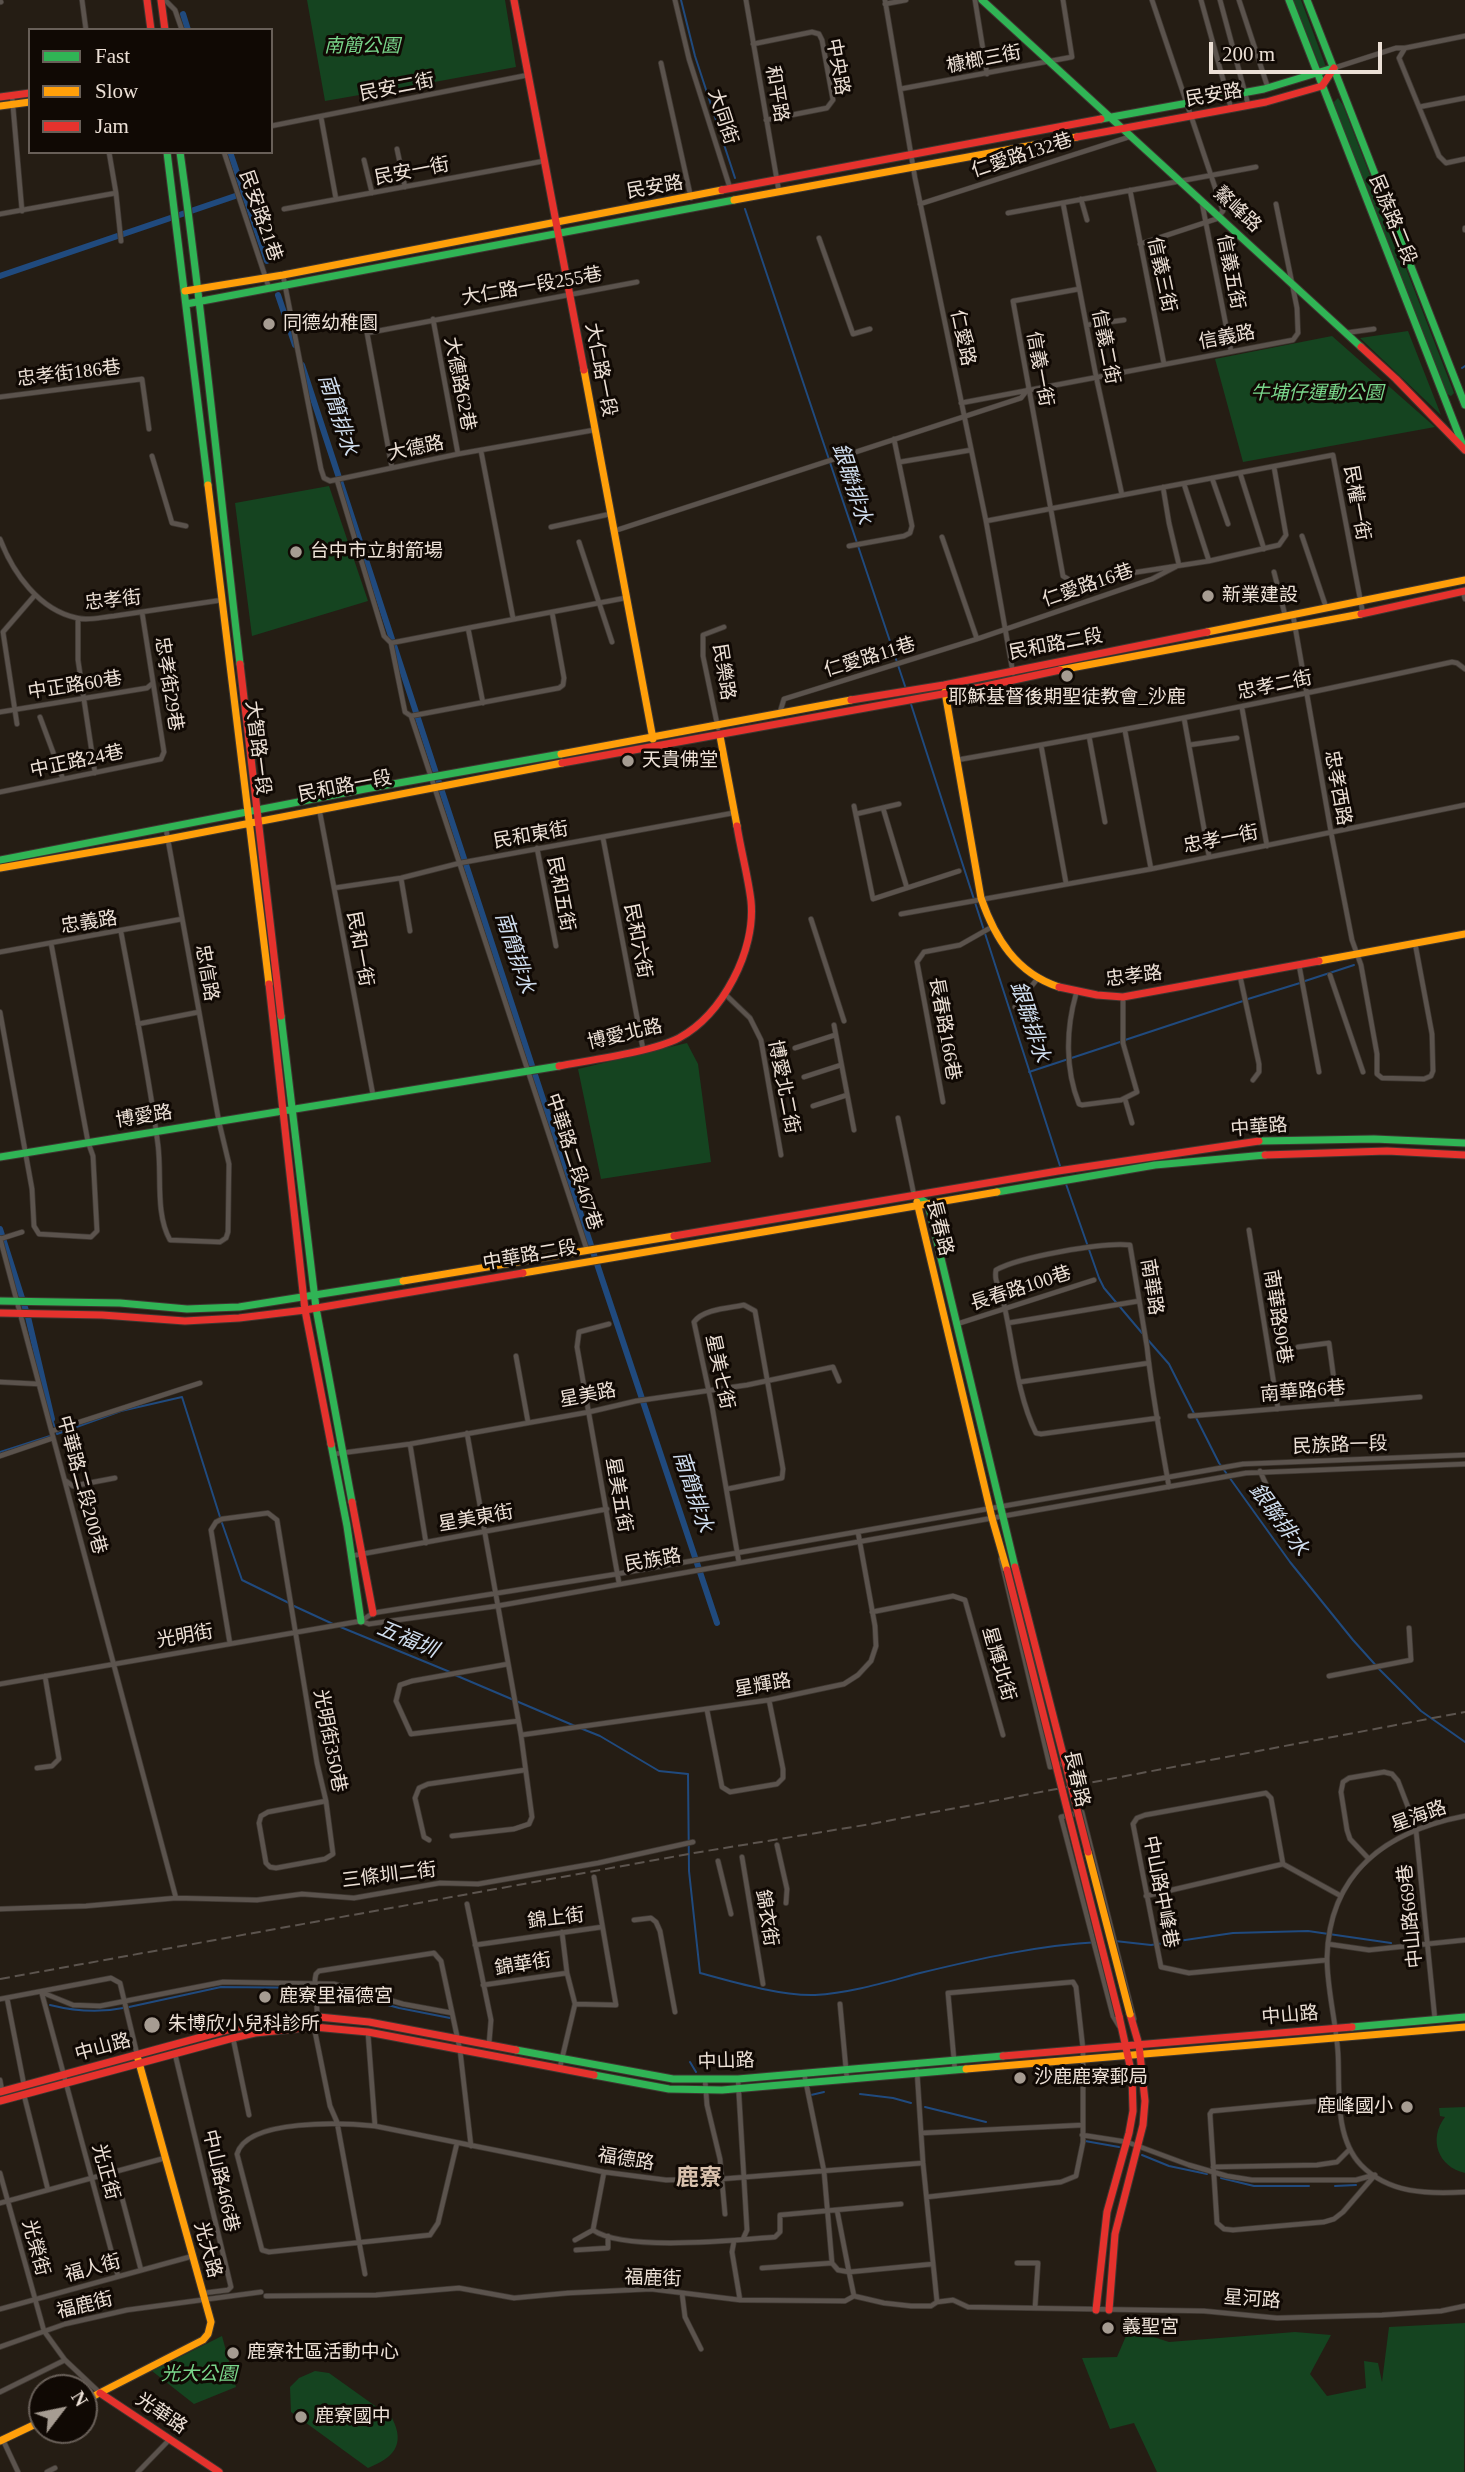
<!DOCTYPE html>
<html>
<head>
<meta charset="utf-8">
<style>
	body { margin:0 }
	#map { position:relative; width:1465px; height:2472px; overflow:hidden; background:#251d14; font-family:"Times New Roman",serif }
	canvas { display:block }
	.legend { position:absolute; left:28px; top:28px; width:245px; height:126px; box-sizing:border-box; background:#100904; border:2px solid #685f58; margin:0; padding:9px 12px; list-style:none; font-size:21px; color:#ece0d6 }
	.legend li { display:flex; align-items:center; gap:14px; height:35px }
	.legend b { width:35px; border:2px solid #685f58 }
	.north { position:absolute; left:28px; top:2374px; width:70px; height:70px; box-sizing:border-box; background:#100904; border:2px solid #685f58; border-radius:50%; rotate:58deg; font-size:19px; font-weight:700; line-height:28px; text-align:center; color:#ece0d6 }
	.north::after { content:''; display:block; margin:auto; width:24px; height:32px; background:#a69c92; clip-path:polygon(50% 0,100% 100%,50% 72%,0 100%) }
	.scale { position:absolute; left:1209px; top:42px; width:173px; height:32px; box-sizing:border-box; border:4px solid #ece0d6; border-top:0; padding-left:9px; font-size:21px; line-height:24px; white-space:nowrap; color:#ece0d6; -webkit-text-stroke:5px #100904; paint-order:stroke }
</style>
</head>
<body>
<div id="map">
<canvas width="1465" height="2472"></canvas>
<ul class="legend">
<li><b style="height:9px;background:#30b455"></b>Fast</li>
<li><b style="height:9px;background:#ff9f0a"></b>Slow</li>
<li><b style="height:9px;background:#e5322d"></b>Jam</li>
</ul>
<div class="north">N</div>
<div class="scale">200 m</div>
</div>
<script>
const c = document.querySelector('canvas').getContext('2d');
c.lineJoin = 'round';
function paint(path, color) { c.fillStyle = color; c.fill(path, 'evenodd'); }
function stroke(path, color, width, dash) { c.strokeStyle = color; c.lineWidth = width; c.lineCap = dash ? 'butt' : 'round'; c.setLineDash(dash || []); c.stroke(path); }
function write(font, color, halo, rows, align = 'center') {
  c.font = font + ' "Times New Roman","Noto Sans TC",serif'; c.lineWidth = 6; c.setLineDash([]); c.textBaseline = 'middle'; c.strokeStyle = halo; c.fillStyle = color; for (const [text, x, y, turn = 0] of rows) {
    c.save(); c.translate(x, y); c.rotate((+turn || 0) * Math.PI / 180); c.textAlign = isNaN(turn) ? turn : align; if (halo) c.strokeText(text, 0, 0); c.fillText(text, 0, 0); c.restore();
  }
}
paint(new Path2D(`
	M307,0H505L516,67L418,85L419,88L394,89L325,101Z
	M1293,0H1301L1326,67H1320Z
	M1338,98L1343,105L1454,393L1451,396L1447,394L1334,105V102Z
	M1408,331L1441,415L1360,338Z
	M1332,336L1435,427L1243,462L1215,359Z
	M329,486L368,601L252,636L235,503Z
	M687,1043L698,1064L711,1162L601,1179L578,1069Z
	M1465,2107V2173C1438,2167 1428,2139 1445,2117L1440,2116L1439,2108Z
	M1465,2323L1464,2472H1157L1134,2423L1110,2429L1082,2358L1117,2357L1129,2329L1169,2342L1295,2332L1331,2335L1310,2374L1327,2396L1366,2388L1364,2361L1378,2363L1382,2382L1389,2327Z
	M222,2336L236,2387L194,2404L152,2371Z
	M315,2371L329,2373L392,2418C406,2445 393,2458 368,2468L291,2412L290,2387L299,2378Z`), '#154420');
stroke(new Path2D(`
	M681,0L695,56L735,178
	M745,209L906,689
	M1462,368L1465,366
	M910,701L1061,1169
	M1305,981L1354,965
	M1248,999L1300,983
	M1125,1040L1243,1001
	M1029,1072L1120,1042
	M1066,1184L1099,1278L1104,1288L1142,1333
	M1148,1340L1169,1364L1219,1463L1290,1562L1353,1640L1380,1670L1421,1711L1465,1742
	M52,1419L57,1434L121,1411L182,1397L220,1517
	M0,1452L50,1436
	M222,1523L242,1580L289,1603
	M294,1606L333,1624
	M338,1626L450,1672
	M455,1675L575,1726
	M580,1728L600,1736L659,1771L688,1774L689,1871L700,1973C733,1982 781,1996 815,1995C851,1993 886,1982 920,1973C978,1959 1039,1945 1099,1942
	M1115,1941L1151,1945L1233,1933L1308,1931L1391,1943
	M50,2005C74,2011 99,2013 123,2008
	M129,2007L221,1987L325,1988L399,2008L450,2018
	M690,2062L696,2072
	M860,2094L893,2098L911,2103
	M811,2095L824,2092
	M925,2107L986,2122
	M1085,2141L1119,2147
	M1142,2155L1169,2166L1207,2174
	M1221,2178L1254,2186H1309
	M1335,2186L1356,2185`), '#204a7e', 2);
stroke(new Path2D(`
	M183,14L188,30
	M230,152L267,261
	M0,276L244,193
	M278,295L295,345
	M302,365L602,1279L717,1623
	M0,1229L28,1317L52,1419`), '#204a7e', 6);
const street = new Path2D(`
	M0,0L1,2
	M82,0L86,30
	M165,0L175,10L182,30
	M675,0L689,59L730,188
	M746,0L779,192
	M885,0L915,178L986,521L1013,673
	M975,0L987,74
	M1201,0L1231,108
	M1220,0L1248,104
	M1239,0L1268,88
	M885,4L906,0
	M753,44L812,32L819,34L822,40L833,100L827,108L766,120
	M1405,48L1399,58L1439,156L1446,163L1465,159
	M661,63L691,198
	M1334,68L1396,48H1405L1465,36
	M900,89L1072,57L1063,0
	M12,95L22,211
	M1419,107L1465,98
	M321,117L336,199
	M271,126L528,75
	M397,149L405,187
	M109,152L116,193L121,241
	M224,152L269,288
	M364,160L372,193
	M1130,190L1164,364
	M1081,199L1087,220
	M1063,203L1096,376L1122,495
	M1202,203L1231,351
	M920,204L1132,136
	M284,209L544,161
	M1008,213L1256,167
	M0,214L116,193
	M1465,228V230
	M819,238L853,334L870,329
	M1140,244L1216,219L1223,211L1152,0
	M283,275L321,469L324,478L330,481L458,454L594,430
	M1079,289L1013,301L1063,576L1073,582L1209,561L1279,545L1286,535L1274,467
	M433,319L458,454
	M1087,325L1124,320
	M1345,333L1374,329
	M0,397L142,379L149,429
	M961,403L1293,340L1298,333L1297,308L1276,204
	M481,451L513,618
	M152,456L172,523L186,526
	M900,462L971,450
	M392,468L367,333L637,282
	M1240,473L1264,549
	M1212,478L1228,524
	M337,480L384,636L391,643L405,712L411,716L587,1250
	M1184,484L1209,561
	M986,521L1333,455L1363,614
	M551,527L610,514
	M614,531L1021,398L1028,389
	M1302,536L1326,607
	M942,537L977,639
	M0,539C13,573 39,610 77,618C88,621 102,617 114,616C150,611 186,605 222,600
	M579,542L612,642
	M849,546L904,536L910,533L912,526L894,439
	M1274,572L1285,615
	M1463,592L1465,599
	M1293,615L1331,832L1352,940L1361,965L1377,1054V1074L1382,1078L1424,1079L1431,1076L1433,1071L1432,1034L1415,943
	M78,619V660L95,773
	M391,643L468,628
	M483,703L468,628L625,598
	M1242,708L1267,846
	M0,712L147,688L153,683
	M780,712L784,699L977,639L1152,579L1179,565L1169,523L1163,487
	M411,716L559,688L563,685L564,678L552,612
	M40,717L63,779
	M1184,718L1209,856
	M17,724L3,632L35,595
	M718,728L703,656V635L724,627
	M1125,731L1151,869
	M1089,736L1105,822
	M1041,745L1066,883
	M1189,745L1237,738
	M957,760C1123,731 1288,698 1452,662L1457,663L1465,669
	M0,792L161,759L164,752L142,612
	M854,806L873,899L959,871
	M319,808L373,1095
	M883,808L907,888
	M856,814L899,804
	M603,838L643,1049
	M537,848L556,946
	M401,878L410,931
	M334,888L401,878L460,863L733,813
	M901,914L1151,869L1465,805
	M811,919L844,1021
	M121,932C134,1003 149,1074 158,1145C162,1176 155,1213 170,1240L220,1242L226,1238L228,1232L229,1164L219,1122L166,829
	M0,952L182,919
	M1299,965L1319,1072
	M1330,975L1363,1072
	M1240,976L1259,1064V1072L1253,1080
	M1076,994C1066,1029 1065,1069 1079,1104L1082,1105L1121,1100L1137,1092L1123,1043V997
	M726,995L750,1018L761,1040L781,1155
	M1015,1007L1038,978
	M0,1012L32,1189L34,1226L39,1234L91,1237L97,1231L93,1156L88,1142L51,943
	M138,1024L199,1012
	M834,1025L854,1130
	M795,1048L835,1035
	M804,1077L841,1065
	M1125,1099L1132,1123
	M943,1102L917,962L924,952L960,945L990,928
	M813,1106L847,1095
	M898,1118L914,1195
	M1249,1230L1278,1409
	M0,1238L176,1898
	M0,1239L22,1232
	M1008,1323L1139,1301
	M609,1324L579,1332L577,1347L619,1583
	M957,1324L1094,1280
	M1298,1347L1329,1343L1337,1402
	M516,1356L528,1422
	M0,1382L39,1384
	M1020,1382L1149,1363
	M1190,1416L1420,1397
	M1158,1418L1041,1434L1036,1433C1016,1393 1013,1339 1002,1296C999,1286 994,1281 996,1270C1019,1257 1103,1242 1130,1245L1147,1347C1152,1394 1161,1441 1169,1487
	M52,1431L200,1383
	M467,1433L521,1735L769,1700L844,1684L858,1675L871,1661L876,1646L875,1626L858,1532
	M410,1444L426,1543
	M334,1454L410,1444L589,1412L636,1401L747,1385L833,1367L839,1381
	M0,1456L53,1438
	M1260,1471L1287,1531
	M66,1481L73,1486L115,1478
	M727,1489L782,1478L783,1469L755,1311L744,1305C729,1308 703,1309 694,1322L712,1406L739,1563
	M351,1556L607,1509
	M1001,1559L1050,1767L1069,1762L1066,1753
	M872,1612L953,1596L965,1600L1003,1735
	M362,1621L369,1624L497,1606L1246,1473L1465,1464
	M230,1644L211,1530L216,1522L222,1519L268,1513L277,1520L317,1763L326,1801L333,1854L325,1859L276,1868L270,1867L266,1863L259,1823L261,1816L268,1812L326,1801
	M508,1664L412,1681L400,1685L396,1701L411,1734L518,1721
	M1329,1676L1411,1660L1409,1628
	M0,1684L361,1621L373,1613L617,1574L1243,1464L1465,1455
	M707,1710L722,1787L730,1792L777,1784L783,1778V1769L769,1700
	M37,1768L52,1766L59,1759L45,1676
	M1465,1816C1387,1831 1329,1872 1327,1958C1327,1989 1336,2022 1338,2053C1340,2088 1334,2137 1361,2165C1389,2194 1428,2194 1465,2192
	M452,1836L514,1829L529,1824L532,1817L521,1735
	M429,1840L424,1837L415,1798L419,1788L428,1784L525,1770
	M777,1845L787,1889L786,1903
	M742,1857L763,1984
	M1368,1858L1350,1839L1347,1830L1341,1792L1343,1782L1349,1778L1384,1772L1392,1774L1398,1781L1408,1807L1416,1830L1435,2020
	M718,1861L731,1914
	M1283,1864L1271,1798L1266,1793L1145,1815L1137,1818L1133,1824L1161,1967L1189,1973L1327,1960
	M1146,1896L1283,1864L1341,1896
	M467,1904L491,2020L489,2044
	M0,1909L86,1906L176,1898L257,1900L302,1894L354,1898L440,1883L478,1884L598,1863L693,1842
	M634,1920L651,1918L656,1922L660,1931L675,2012
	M1328,1944L1369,1950L1465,1940
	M475,1945L602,1927
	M483,1985L567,1973
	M41,1992L73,2005L100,2006L223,1982L334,1984L403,2004L452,2013
	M42,1994L118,2276
	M7,1998L24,2085
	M0,1999L111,1978L120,1983L137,2054
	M575,2004L616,2005L594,1877
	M840,2004L847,2080
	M1119,2026L1113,2016L1061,1817L1082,1812L1134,2019
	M368,2033L375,2126
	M233,2038L249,2115
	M175,2054L231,2287L228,2290L204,2293
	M560,2067L575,2004L567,1973L562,1932
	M917,2071L923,2163L937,2302
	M804,2073L824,2171L832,2263L838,2270L849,2272L854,2296
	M705,2079L707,2105L720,2159L725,2214
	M738,2079L747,2230L743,2239
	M0,2080L2,2091
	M24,2095L48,2190
	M1340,2099L1212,2111L1210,2114L1217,2223L1224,2229L1233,2230L1324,2222L1334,2219L1343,2212L1375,2175
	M922,2133L1083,2125
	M1082,2135L1127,2142L1189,2165L1227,2176L1252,2180H1356L1374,2175
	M457,2143L438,2223L430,2235L269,2252L262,2250L237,2154C247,2118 345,2123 375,2126L604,2172L666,2180L721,2179L923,2163
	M1213,2167L1317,2165L1337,2162L1350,2149
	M604,2172L593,2230C624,2252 736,2240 775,2237L780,2232V2215L901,2204
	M0,2173L44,2331L65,2360L100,2393
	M120,2190L141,2270
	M927,2197L1061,2182L1076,2176L1083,2142V2049L1076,1987L1073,1982L948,1993L955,2071
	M0,2203L165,2158
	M837,2210L849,2272L933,2264
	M575,2240L593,2230
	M734,2241L732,2252L740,2300
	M576,2250L608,2248V2236
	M1017,2263H1038L1035,2308
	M762,2268L832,2263
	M365,2274L337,2122L330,2106L314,2027C322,2009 311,1991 316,1974L319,1971L434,1953L441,1961L460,2050L471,2146
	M682,2293L685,2317L701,2349
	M266,2296L376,2295L459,2288L514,2298L568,2293L651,2289L740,2300L845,2301L854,2296L884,2303L911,2306H931L937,2302L953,2300L968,2307L1204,2311L1277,2318L1382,2315L1441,2311L1465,2306
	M0,2309L193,2256
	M0,2347L65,2324L127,2310L261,2292
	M0,2392L65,2360
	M3,2440L18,2472
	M47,2472L55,2468
	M138,2472L169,2440`);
const fast = new Path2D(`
	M982,0L1361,347
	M1289,0L1462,443
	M1307,0L1465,405
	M1101,119L1264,89L1333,68
	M167,152L208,485
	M180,152C204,322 220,494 240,664
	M186,304L734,200
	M0,860L365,789L561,754
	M281,1016L316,1308L352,1502
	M1259,1141L1374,1139L1465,1143
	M0,1157L559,1066
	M997,1192L1155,1165L1265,1155
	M914,1195L928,1204L1015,1567
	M0,1301L120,1303L187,1309L239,1307L403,1281
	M331,1444L347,1526L361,1621
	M1352,2027L1465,2017
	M516,2050L673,2079H738L1003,2056
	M594,2075L669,2089L722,2090L966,2069`);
const slow = new Path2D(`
	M0,106L30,102
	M734,200L1077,137
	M185,291L283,275L722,190
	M584,370L653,739
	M208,485L269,984
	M1207,632L1465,580
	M1060,670L1361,614
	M945,692L981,898C995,938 1016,973 1059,987
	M720,736L737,826
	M561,754L851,700
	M0,868L168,839L562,763
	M1319,961L1465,934
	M917,1202L992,1518L1007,1570
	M523,1273L997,1192
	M403,1281L674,1236
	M966,2069L1465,2027
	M84,2401L203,2340L208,2334L211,2322L138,2059
	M0,2441L42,2421`);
const jam = new Path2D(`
	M147,0L151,30
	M161,0L165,30
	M514,0L584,370
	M0,97L30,93
	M1077,137L1266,102L1322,86L1334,68
	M722,190L1101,119
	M1361,347L1396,379L1465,450
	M1361,614L1465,591
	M240,664L281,1016
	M851,700L944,685L1207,632
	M562,763L981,687L1060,670
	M269,984L305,1310L331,1444
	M1059,987L1097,995L1123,997L1319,961
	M559,1066C591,1060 652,1052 679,1038C723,1014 756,950 751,901C748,876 741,851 737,826
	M1265,1155L1387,1151L1465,1155
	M674,1236L1058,1171L1259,1141
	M0,1313L102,1315L185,1321L239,1318L305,1310L523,1273
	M352,1502L373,1613
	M1003,2056L1352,2027
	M0,2092L253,2023L319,2017L369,2022L516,2050
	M0,2101L233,2038L255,2033L314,2027L368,2032L594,2075
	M1096,2310L1107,2212L1129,2133L1133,2111L1132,2075L1119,2016
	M1109,2310L1115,2234L1143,2125L1145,2101L1139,2045L1130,2014
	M100,2393L219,2472`);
stroke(street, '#3e3731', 6);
stroke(fast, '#3e3731', 9);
stroke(slow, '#3e3731', 9);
stroke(jam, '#3e3731', 9);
stroke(street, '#5b534d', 4.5);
stroke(fast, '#30b455', 7);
stroke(slow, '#ff9f0a', 7);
stroke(jam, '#e5322d', 7);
stroke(new Path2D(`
	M0,1979L694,1853L871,1824L1465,1712`), '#5c544e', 2, [10, 5]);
const slowBridge = new Path2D(`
	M1088,1852L1130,2014`);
const jamBridge = new Path2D(`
	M1015,1567L1088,1852
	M1007,1570L1119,2016`);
stroke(slowBridge, '#3e3731', 9, []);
stroke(jamBridge, '#3e3731', 9, []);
stroke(slowBridge, '#ff9f0a', 7);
stroke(jamBridge, '#e5322d', 7);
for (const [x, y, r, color] of [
	[269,324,7,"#a69c92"],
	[296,552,7,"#a69c92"],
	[1208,596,7,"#a69c92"],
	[1067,676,7,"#a69c92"],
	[628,761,7,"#a69c92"],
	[265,1997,7,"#a69c92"],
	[152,2025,9,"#a69c92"],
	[1020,2078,7,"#a69c92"],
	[1407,2107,7,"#a69c92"],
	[1108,2328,7,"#a69c92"],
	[233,2353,7,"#a69c92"],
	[301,2417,7,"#a69c92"]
]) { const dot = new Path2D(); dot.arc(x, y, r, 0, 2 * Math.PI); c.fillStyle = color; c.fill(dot); stroke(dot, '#100904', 2.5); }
write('italic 19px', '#79d68b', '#100904', [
	["南簡公園",362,47],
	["牛埔仔運動公園",1317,394],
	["光大公園",199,2375]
]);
write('19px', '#ece0d6', '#100904', [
	["槺榔三街",984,60,-11],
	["中央路",837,67,80],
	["民安二街",397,88,-11],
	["和平路",776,94,80],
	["民安路",1214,96,-10],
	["大同街",722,117,72],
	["仁愛路132巷",1022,156,-18],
	["民安一街",412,172,-11],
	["民安路",655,188,-10],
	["鰲峰路",1237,210,43],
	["民安路21巷",260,216,71],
	["民族路二段",1392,220,68],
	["信義五街",1230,272,79],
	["信義三街",1161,275,78],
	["大仁路一段255巷",532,287,-10],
	["仁愛路",962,338,78],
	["信義路",1227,338,-11],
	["信義二街",1105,347,79],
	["信義一街",1039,369,80],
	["大仁路一段",600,370,79],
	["忠孝街186巷",69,374,-7],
	["大德路62巷",459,384,79],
	["大德路",416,449,-12],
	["民權一街",1356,503,80],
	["仁愛路16巷",1088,586,-19],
	["忠孝街",113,601,-6],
	["民和路二段",1056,645,-11],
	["仁愛路11巷",870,658,-17],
	["民樂路",723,672,81],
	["忠孝街29巷",168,684,81],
	["中正路60巷",75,686,-9],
	["忠孝二街",1275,686,-12],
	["大智路一段",257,748,83],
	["中正路24巷",77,762,-12],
	["民和路一段",345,787,-11],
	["忠孝西路",1337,788,80],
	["民和東街",531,836,-10],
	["忠孝一街",1221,840,-11],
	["民和五街",560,894,79],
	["忠義路",89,923,-9],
	["民和六街",637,941,79],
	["民和一街",359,949,80],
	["忠信路",206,973,80],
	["忠孝路",1134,977,-7],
	["長春路166巷",944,1029,80],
	["博愛北路",625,1035,-13],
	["博愛北二街",783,1087,79],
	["博愛路",144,1117,-9],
	["中華路",1259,1128,-5],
	["中華路二段467巷",573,1162,72],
	["長春路",939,1228,76],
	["中華路二段",530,1256,-10],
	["南華路",1151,1287,81],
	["長春路100巷",1021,1289,-18],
	["南華路90巷",1277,1317,81],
	["星美七街",719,1372,78],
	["南華路6巷",1303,1392,-5],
	["星美路",588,1396,-11],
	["民族路一段",1340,1446,-2],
	["中華路二段200巷",81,1485,75],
	["星美五街",618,1495,80],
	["星美東街",476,1519,-10],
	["民族路",653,1561,-10],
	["光明街",185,1637,-10],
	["星輝北街",998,1664,74],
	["星輝路",763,1686,-10],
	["光明街350巷",329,1741,79],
	["長春路",1076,1779,77],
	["星海路",1419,1817,-20],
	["三條圳二街",389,1876,-7],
	["中山路中峰巷",1160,1892,79],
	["中山路669巷",1411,1916,-96],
	["錦衣街",766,1918,81],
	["錦上街",556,1919,-7],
	["錦華街",523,1965,-9],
	["中山路",1290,2016,-5],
	["中山路",103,2048,-15],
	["中山路",726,2062,-2],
	["福德路",626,2160,9],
	["光正街",105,2172,75],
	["中山路466巷",220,2181,77],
	["光榮街",35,2248,75],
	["光大路",207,2250,75],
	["福人街",93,2269,-15],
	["福鹿街",653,2279,2],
	["星河路",1252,2300,4],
	["福鹿街",85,2306,-14],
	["光華路",161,2414,34]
]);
write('19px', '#ece0d6', '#100904', [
	["同德幼稚園",283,324],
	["台中市立射箭場",310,552],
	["新業建設",1222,596],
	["耶穌基督後期聖徒教會_沙鹿",1067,698,"center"],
	["天貴佛堂",642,761],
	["鹿寮里福德宮",279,1997],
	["朱博欣小兒科診所",168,2025],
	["沙鹿鹿寮郵局",1034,2078],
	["鹿峰國小",1393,2107,"right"],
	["義聖宮",1122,2328],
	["鹿寮社區活動中心",247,2353],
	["鹿寮國中",315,2417]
], 'left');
write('italic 21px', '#cfddee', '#100904', [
	["南簡排水",337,415,72],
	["銀聯排水",851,484,72],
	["南簡排水",514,953,72],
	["銀聯排水",1029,1022,72],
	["南簡排水",692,1492,72],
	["銀聯排水",1278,1520,54],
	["五福圳",407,1640,23]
]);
write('bold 23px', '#d8c1ad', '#100904', [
	["鹿寮",699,2179]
]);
</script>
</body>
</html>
